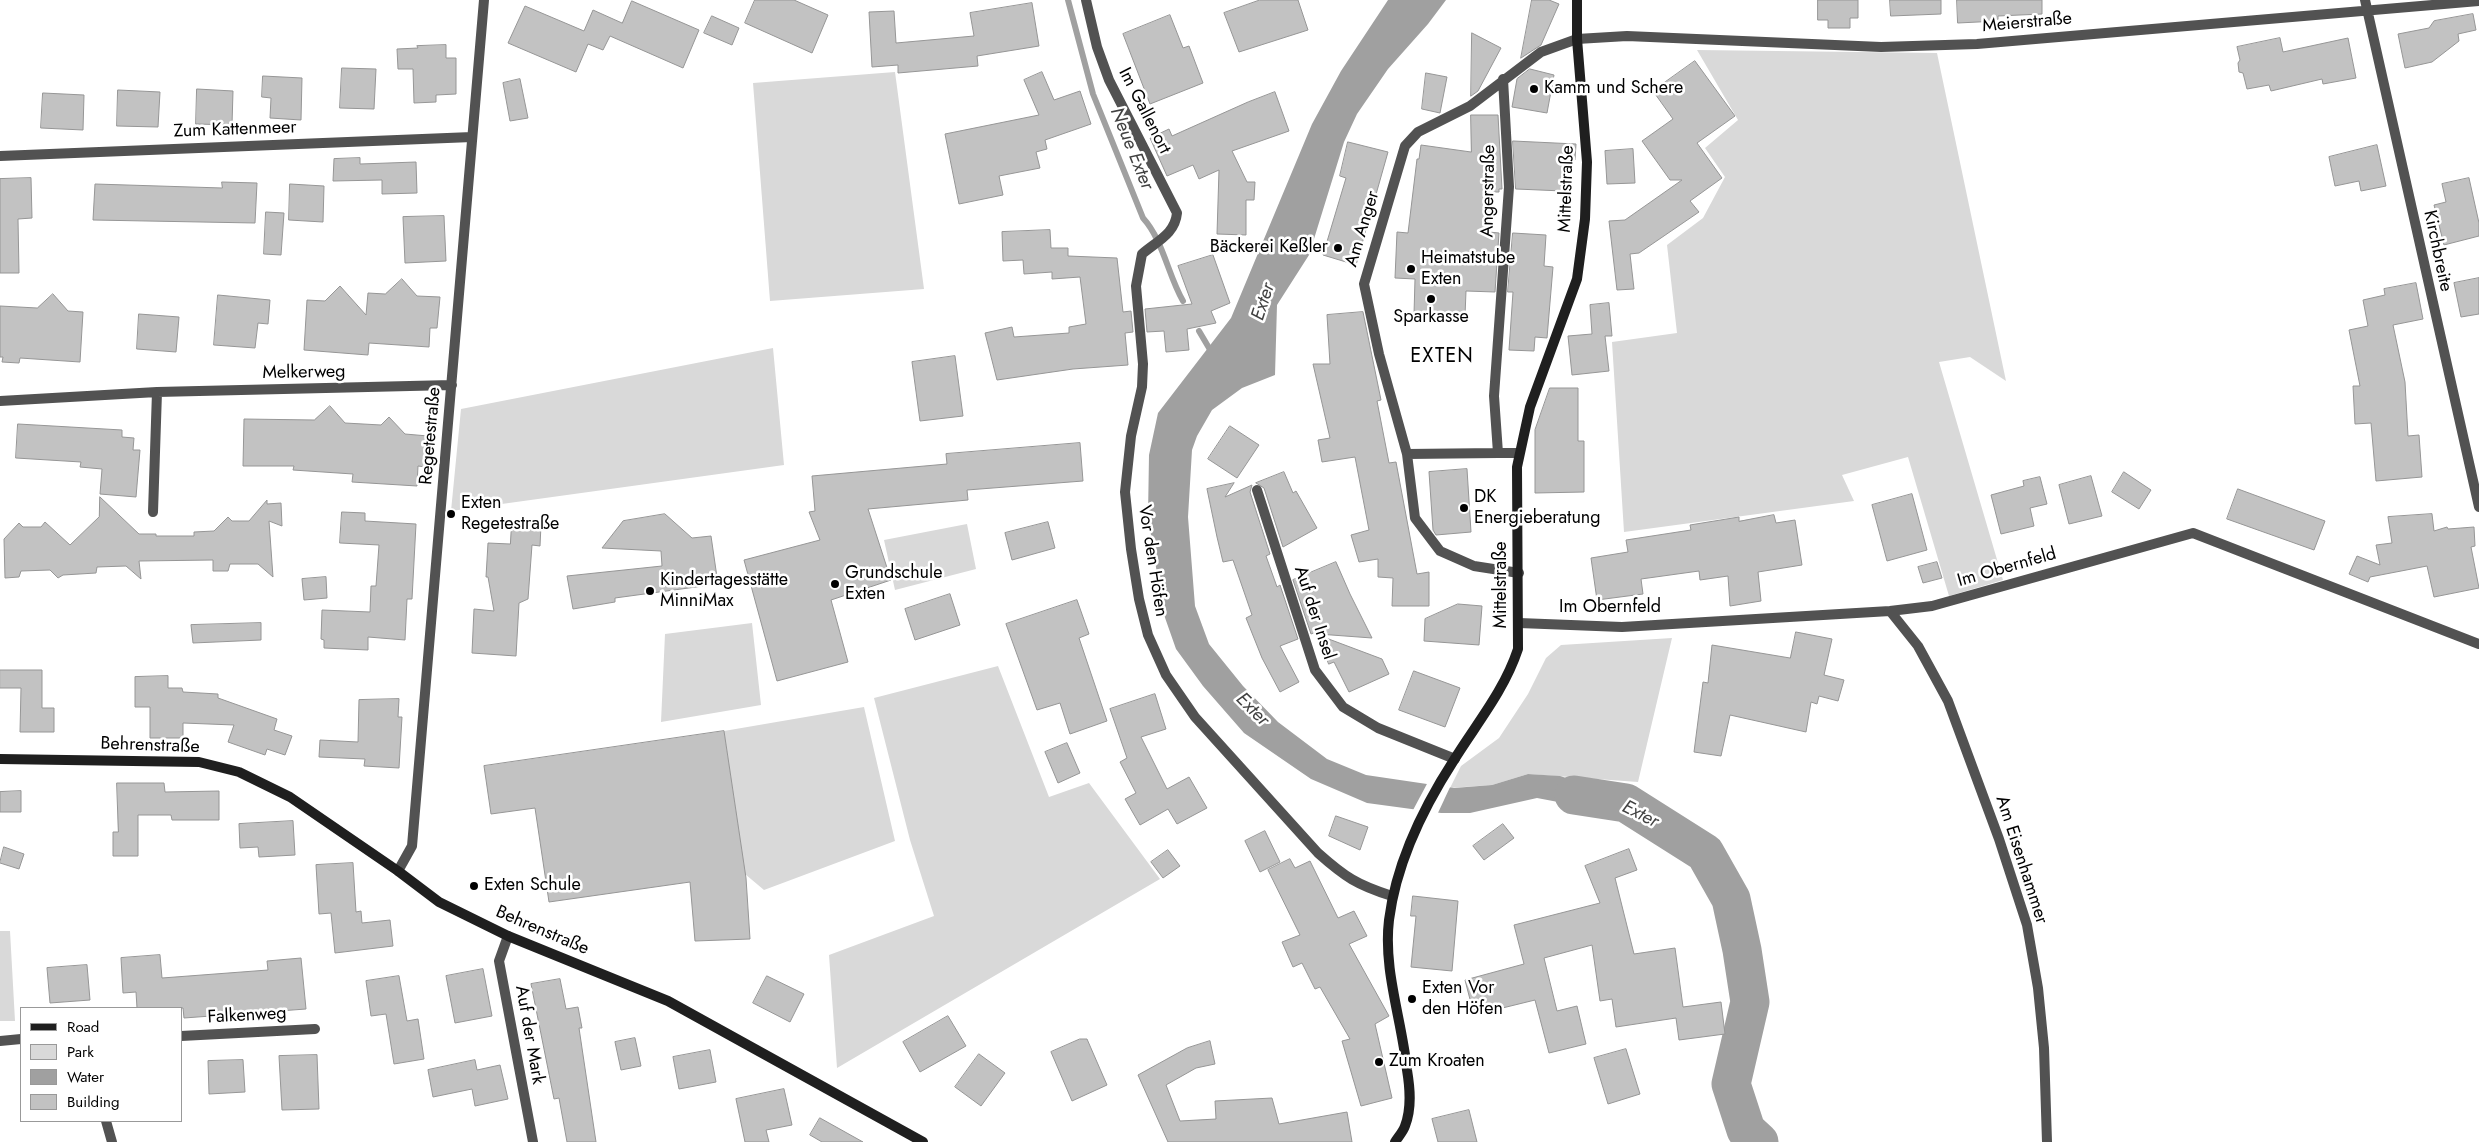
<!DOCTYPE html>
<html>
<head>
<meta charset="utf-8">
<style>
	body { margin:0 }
	#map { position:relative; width:2479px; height:1142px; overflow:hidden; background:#fff; font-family:Jost,sans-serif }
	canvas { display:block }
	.legend { position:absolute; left:20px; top:1007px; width:162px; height:115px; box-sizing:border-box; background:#fff; border:1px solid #999; margin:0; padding:6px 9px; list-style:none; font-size:15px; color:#000 }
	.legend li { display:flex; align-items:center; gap:10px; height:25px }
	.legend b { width:25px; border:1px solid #999 }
</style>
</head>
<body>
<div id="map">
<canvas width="2479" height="1142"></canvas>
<ul class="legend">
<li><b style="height:6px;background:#1f1f1f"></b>Road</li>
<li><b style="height:14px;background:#d9d9d9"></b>Park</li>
<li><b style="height:14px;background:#a0a0a0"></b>Water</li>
<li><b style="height:14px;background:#c2c2c2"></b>Building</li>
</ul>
</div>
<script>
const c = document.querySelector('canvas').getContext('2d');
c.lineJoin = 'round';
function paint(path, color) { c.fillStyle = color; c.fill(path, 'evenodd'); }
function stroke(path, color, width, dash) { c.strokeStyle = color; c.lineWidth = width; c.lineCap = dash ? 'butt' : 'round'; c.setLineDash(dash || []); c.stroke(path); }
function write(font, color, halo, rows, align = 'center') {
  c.font = font + ' Jost,sans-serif'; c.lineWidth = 5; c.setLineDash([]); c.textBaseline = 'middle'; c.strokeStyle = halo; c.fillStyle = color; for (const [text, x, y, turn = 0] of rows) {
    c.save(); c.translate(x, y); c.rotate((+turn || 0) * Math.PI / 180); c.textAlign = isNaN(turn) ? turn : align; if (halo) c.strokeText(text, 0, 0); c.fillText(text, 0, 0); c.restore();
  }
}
paint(new Path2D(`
	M1697,50L1937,53L2006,381L1970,357L1939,362L2003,580L1949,596L1908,457L1842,475L1854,501L1624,532L1612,342L1677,333L1667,245L1703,218L1725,177L1705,148L1738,120Z
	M895,72L924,289L770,301L753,83Z
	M773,348L784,465L451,511L461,409Z
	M967,524L976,569L895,590L884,540Z
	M752,623L761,705L661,722L665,634Z
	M1672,638L1638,782L1528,774L1492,785L1450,788L1461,766L1499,738L1528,694L1546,658L1561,645Z
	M998,666L1049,797L1089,783L1160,879L837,1068L829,955L934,916L910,840L874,698Z
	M864,707L895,841L764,890L745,874L724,731Z
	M0,931H10L15,1021H0Z`), '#d9d9d9');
paint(new Path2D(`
	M1388,0H1446L1428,24L1388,69L1357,114L1344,142L1309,255L1277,305L1275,375L1242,388L1212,410L1197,436L1192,450L1188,517L1195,606L1209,644L1243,686L1278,722L1327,759L1366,775L1454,788L1492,785L1528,774L1560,776L1594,787L1626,803L1595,809L1537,798L1470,813H1441L1367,803L1311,779L1244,733L1203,686L1176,649L1163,612L1148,516L1149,455L1158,413L1231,318L1312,124L1341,71Z`), '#a0a0a0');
paint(new Path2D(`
	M1428,782L1451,785L1437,815L1412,812Z`), '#fff');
stroke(new Path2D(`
	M1068,0L1093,94L1143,218C1163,240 1168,275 1183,301
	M1199,331L1212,353`), '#a0a0a0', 6);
stroke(new Path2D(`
	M1574,795L1626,803L1705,853L1731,899L1742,950L1750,1002L1731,1084L1746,1130L1759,1142`), '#a0a0a0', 39);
const building = new Path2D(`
	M755,0H794L828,15L812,53L745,23Z
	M1260,0H1298L1308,30L1239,52L1224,13Z
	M1532,0H1549L1559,4L1541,45L1521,58Z
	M1818,0H1858V18H1850V28H1828V20H1818Z
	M1890,0H1941V14L1891,16Z
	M1957,0H2042V14L1998,16V21L1958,23Z
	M632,1L699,30L683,68L610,36L603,50L588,44L576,72L508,43L525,6L584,31L593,10L622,23Z
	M1032,3L1039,46L977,56L978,66L898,73V65L872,67L869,12L894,11L896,43L974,36L970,13Z
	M2473,14L2476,30L2458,34L2459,41L2432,62L2405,68L2398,34L2429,28L2434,21Z
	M1170,15L1183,48L1189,46L1203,83L1150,104L1123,34Z
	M712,16L739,28L732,45L704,33Z
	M1472,33L1501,48L1478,91L1471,96Z
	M2280,38L2283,52L2348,38L2356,78L2323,84L2322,79L2271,91L2269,85L2247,89L2243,73L2239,72L2238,63L2240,60L2237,47Z
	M446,45V58H456V94L436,95V102L414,103L413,69H398L397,49L418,48L417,46Z
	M1695,61L1735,116L1697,143L1722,178L1690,201L1699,212L1639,253L1630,254L1634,289L1617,290L1609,221L1625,220L1682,180H1670L1642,141L1673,119L1653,91Z
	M342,68L376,69L374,109L340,108Z
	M1530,69L1554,75L1547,113L1512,107L1517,79Z
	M1042,72L1054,100L1080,91L1091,124L1045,140L1047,149L1036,152L1040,168L999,176L1003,195L959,204L945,134L1039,115L1024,80Z
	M1426,73L1447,77L1440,113L1422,109Z
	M263,76L302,78L301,120L270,118L271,98L262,97Z
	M520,79L528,118L510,121L503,83Z
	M197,89L233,91L232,125L196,124Z
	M118,90L160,92L158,127L117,126Z
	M1275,92L1289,131L1232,151L1247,182H1255L1254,200H1246V235L1217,234L1219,170L1199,179L1193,165L1167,176L1150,138L1169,129L1172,136L1248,102Z
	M43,93L84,95L83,130L41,128Z
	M1471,115H1498L1502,189H1499V192H1491L1489,232L1499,233L1495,292L1466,291L1465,316L1414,314L1415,279L1395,278L1397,232L1408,233L1417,159H1419L1421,145L1471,152Z
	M1513,141L1576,144L1575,160L1564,159L1563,191L1516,189Z
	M1348,142L1388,152L1356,265L1323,255L1346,178L1340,176Z
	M2377,145L2386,186L2361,191L2359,181L2335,186L2329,157Z
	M1633,149L1635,183L1607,184L1605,151Z
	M360,158V164L416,162L417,193L382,194V180L333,181L334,159Z
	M31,178L32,218L18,219L19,273H0V179Z
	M2469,178L2479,223V236L2444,245L2434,205L2446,202L2442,184Z
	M222,182L257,183L255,223L93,220L95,184L222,188Z
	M290,184L324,186L323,222L289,220Z
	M266,212L284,213L281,255L264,254Z
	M444,216L446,261L405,263L403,217Z
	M1050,230L1051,248H1068V256L1117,258L1123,312L1131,311L1133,332L1125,333L1128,365L1073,369L997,380L985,333L1012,327L1014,337L1069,333V327L1086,324L1080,277L1052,279V272L1024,274L1023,260L1003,261L1002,232Z
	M1513,233L1546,235L1544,266L1553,267L1547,338L1535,337L1534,351L1509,350L1513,292H1508Z
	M1213,255L1230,303L1211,311L1216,323L1187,329L1189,350L1166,352L1164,331L1147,332L1145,309L1192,304L1178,266Z
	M2479,278V314L2461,317L2454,283Z
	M402,279L417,296L440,297L437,328H430L429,347L369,343L368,355L304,350L307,300L325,301L340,286L366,315L368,293L385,294Z
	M2416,283L2423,319L2393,325L2405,382L2408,436L2419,435L2422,477L2376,481L2371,423L2355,424L2353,386H2360L2349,330L2368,326L2363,300L2385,295L2384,289Z
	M53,294L68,311L83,312L80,362L20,358L19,363L2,362L3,357H0V306L37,308Z
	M218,295L270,300L268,324L258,323L255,348L214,345Z
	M1609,303L1612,336H1605L1609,371L1572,375L1568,336L1592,334L1590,305Z
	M1363,312L1381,400L1377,401L1389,463L1396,462L1417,574L1429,572V606H1392L1393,578L1378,577V559L1359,562L1351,535L1369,530L1355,457L1322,462L1318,440L1330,438L1313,364H1330L1327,315Z
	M139,314L179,317L176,352L137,349Z
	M955,356L963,416L920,421L912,362Z
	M1550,388H1578V441H1584V492L1535,493V430Z
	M330,406L345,423L381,425L389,417L405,434L428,436L426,467L418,466L417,486L352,482L353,474L293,470L294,466H243L244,419L314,420Z
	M18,424L122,430V437L134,438L133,450H140L136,497L100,494L102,469L80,467L81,462L16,458Z
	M1230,426L1259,445L1237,478L1208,459Z
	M1080,443L1083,481L967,490L968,500L868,509L891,580L831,600L848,662L777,681L744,560L820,540L809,512L815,511L812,476L947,464L946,454Z
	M1467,469L1471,532L1436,535L1433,530L1429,472Z
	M1284,472L1293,493L1296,491L1317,528L1283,547L1264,488L1256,483Z
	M2124,472L2151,490L2139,509L2112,492Z
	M2091,476L2102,516L2069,524L2059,485Z
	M2040,477L2047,504L2030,508L2034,526L2001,534L1991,495L2024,486L2023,481Z
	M1234,483L1225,497L1252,485L1250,492L1270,554L1266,556L1277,587L1280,585L1298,639L1280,646L1299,682L1280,692L1262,658L1246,618L1252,615L1233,560L1223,562L1217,537L1207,489Z
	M2238,489L2325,521L2314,550L2227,519Z
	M1912,494L1927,550L1887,561L1872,505Z
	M100,497L139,534H156V536H194V532L214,531L228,517L232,521H249L267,500V504L281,503L282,526L269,521L273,577L258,564H230L228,571H213V560L139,561L141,579L126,566L97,567L96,573L63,575L58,578L50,570L21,571L19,577L5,578L4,539L19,523L23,527H41L45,522L70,545L99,517Z
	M342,512L365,513V521L416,524L412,599H407L405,640L368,637V650L324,648V640L321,639L322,610L370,612L371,586H376L379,545L340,543Z
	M665,514L692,538L711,536L718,584L615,598V602L573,609L567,576L662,566L661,551L602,548L623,521Z
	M2432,514L2434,531L2447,527L2448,529L2474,527L2475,546L2471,547L2479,588L2434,597L2427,566L2370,577L2368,582L2349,574L2357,556L2380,565L2376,545L2392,543L2388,517Z
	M1774,515L1776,523L1795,520L1802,565L1758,572L1761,601L1730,606L1728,576L1700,580L1699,571L1641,579L1643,594L1597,600L1591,558L1628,552L1626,540L1691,530L1690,525L1739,517V521Z
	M1048,522L1055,548L1012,560L1005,533Z
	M512,523L541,525L540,546L532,545L528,599L519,603L516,656L472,653L474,609L494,611L488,577H486L488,543L510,544Z
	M1336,562L1350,594L1372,638L1318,634L1316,632L1311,634L1293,580Z
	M1937,562L1942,578L1923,583L1918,567Z
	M326,577L327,598L304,600L302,579Z
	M950,594L960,625L915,640L905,609Z
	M1077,600L1089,634L1079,638L1107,721L1070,734L1060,703L1037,710L1006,624Z
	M1458,604L1482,606L1479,645L1424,641L1425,619Z
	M261,623V640L193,643L191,625Z
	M1796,632L1832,639L1824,675L1844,680L1838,701L1819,696L1817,704L1811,702L1806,732L1730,715L1721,756L1694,752L1703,682L1708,683L1712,645L1790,658Z
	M1318,635L1382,659L1389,674L1349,692L1334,662L1329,664Z
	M0,670H42V708H54V732H20L21,688H0Z
	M1414,671L1460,688L1445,727L1399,710Z
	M168,676V688H182L183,692L218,694V698L277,719L274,730L292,736L285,755L267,749L265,755L228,742L234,725L183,723V738H150V707H135V677Z
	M1155,694L1166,729L1141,737L1167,789L1189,777L1207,808L1177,824L1168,809L1140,825L1125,799L1136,793L1120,762L1127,758L1110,709Z
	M399,699L398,717H402L399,768L364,766L365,759L319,757L320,740L358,742L359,700Z
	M724,731L746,878L750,939L695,941L690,882L549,902L535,808L491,814L484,766Z
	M1067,743L1080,773L1058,783L1045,752Z
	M117,783H164L165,792L219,791V820H172L171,815H138V856H113V832H118Z
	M21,791V812H0V792Z
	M1336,816L1368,827L1360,850L1329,836Z
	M293,821L295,855L259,857L258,847L240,848L239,824Z
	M1503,824L1514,838L1484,860L1473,846Z
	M1265,831L1280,862L1260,872L1245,841Z
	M4,847L24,854L19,869L0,863Z
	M1629,849L1637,870L1615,878L1634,954L1675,948L1683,1007L1721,1002L1725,1034L1679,1040L1676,1018L1616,1027L1612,999L1600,1001L1592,945L1544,958L1557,1011L1577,1006L1586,1044L1549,1053L1535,1000L1474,1015L1465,980L1524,964L1514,925L1600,903L1585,866Z
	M1168,850L1180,866L1163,878L1151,862Z
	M1290,859L1295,868L1310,861L1338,918L1354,911L1367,936L1349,944L1389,1016L1375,1024L1392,1098L1361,1106L1342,1041L1350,1039L1320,987L1315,989L1302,963L1293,967L1282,942L1300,935L1268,870Z
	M353,863L356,912L361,911L362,923L390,920L393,946L335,953L331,913L319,914L316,865Z
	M1413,896L1458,901L1452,971L1411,967L1416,916H1411Z
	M160,955L162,978L268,970L267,961L301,958L306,1009L184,1018L183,1008H137L136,992L123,993L121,958Z
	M87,965L90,1000L50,1003L47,968Z
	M483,969L492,1016L455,1023L446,976Z
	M399,976L407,1021L418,1019L424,1059L394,1064L386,1014L371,1016L366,981Z
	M767,976L804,994L790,1022L753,1003Z
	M560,979L566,1009L578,1007L582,1028H579L596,1142H567L559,1098L554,1099L531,984Z
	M948,1016L966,1046L920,1072L903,1042Z
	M635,1038L641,1066L621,1070L615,1042Z
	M1080,1039H1087L1107,1085L1072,1101L1051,1052Z
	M1210,1041L1215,1064L1196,1068L1166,1085L1180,1121L1216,1119L1215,1101L1272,1098L1279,1124L1347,1112L1352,1142H1168L1138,1075L1187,1048Z
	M1626,1049L1640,1094L1608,1104L1594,1058Z
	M710,1050L716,1082L679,1089L673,1057Z
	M979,1054L1005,1073L981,1106L955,1087Z
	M317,1055L319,1109L282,1110L279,1056Z
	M243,1060L245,1092L209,1094L208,1061Z
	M475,1060L477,1070L500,1065L508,1099L475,1106L472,1089L433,1097L428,1070Z
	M784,1089L792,1125L766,1130L769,1142H745L736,1099Z
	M1469,1110L1477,1142H1438L1432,1119Z
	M820,1118L863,1142H822L810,1135Z`);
paint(building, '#c2c2c2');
stroke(building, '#969696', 1);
stroke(new Path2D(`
	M1086,0L1097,47L1109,80L1177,213C1175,234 1157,241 1142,254L1136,286L1143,364L1142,387L1131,436L1125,492L1131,549L1139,599L1148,635L1166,675L1195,717L1318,853C1345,877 1357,885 1392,896
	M2365,0L2479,507
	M1503,79L1509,187L1494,396L1498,453H1519
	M0,156L472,137
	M0,401L157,392L452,385
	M1407,454L1498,453
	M1257,490L1315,670L1343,707L1378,728L1455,759
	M153,512L157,392
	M1519,573L1474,566L1440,551L1415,518L1407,454L1379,354L1364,284L1405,146L1418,132L1470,106L1541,52L1577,39L1627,36L1881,47L1977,44L2479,1
	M1890,611L1918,646L1948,701L1999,839L2027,925L2038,988L2044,1048L2047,1142
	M1519,623L1622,627L1890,611L1932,606L2193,533L2479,644
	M398,871L412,846L484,0
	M508,936L499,961L533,1142
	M181,1036L315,1029
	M0,1041L21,1039
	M106,1121L112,1142`), '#525252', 10);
stroke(new Path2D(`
	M0,759L199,762L239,772L290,797L398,871L439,902L508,936L668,1001L923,1142
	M1395,1142C1398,1137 1403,1132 1405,1126C1412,1108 1410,1088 1407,1070C1402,1020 1383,970 1389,920C1396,864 1423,808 1454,760C1477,723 1504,691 1518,649L1517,467L1530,407L1577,279L1585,219L1587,162L1577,39V0`), '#1f1f1f', 10);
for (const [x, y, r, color] of [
	[1534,89,5,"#000"],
	[1338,248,5,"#000"],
	[1411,269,5,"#000"],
	[1431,299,5,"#000"],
	[1464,508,5,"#000"],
	[451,514,5,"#000"],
	[835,584,5,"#000"],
	[650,591,5,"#000"],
	[474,886,5,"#000"],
	[1412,999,5,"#000"],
	[1379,1062,5,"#000"]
]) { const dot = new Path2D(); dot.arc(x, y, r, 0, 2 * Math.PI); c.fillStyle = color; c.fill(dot); stroke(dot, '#fff', 2); }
write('18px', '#000', '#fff', [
	["Meierstraße",2027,23,-5],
	["Im Gallenort",1144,111,63],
	["Zum Kattenmeer",235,130,-2],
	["Mittelstraße",1567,189,-88],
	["Angerstraße",1489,191,-89],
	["Am Anger",1363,229,-73],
	["Kirchbreite",2437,251,78],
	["Melkerweg",304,373,-1],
	["Regetestraße",431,436,-85],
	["Vor den Höfen",1152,561,81],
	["Im Obernfeld",2007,568,-16],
	["Mittelstraße",1502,585,-90],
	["Im Obernfeld",1610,608],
	["Auf der Insel",1314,613,72],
	["Behrenstraße",150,746,2],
	["Am Eisenhammer",2021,860,72],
	["Behrenstraße",542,931,23],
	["Falkenweg",247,1016,-3],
	["Auf der Mark",529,1035,80]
]);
write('18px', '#000', '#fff', [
	["Kamm und Schere",1544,89],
	["Bäckerei Keßler",1328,248,"right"],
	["Heimatstube",1421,259],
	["Exten",1421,280],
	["Sparkasse",1431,318,"center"],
	["DK",1474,498],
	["Energieberatung",1474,519],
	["Exten",461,504],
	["Regetestraße",461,525],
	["Grundschule",845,574],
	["Exten",845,595],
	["Kindertagesstätte",660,581],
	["MinniMax",660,602],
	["Exten Schule",484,886],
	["Exten Vor",1422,989],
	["den Höfen",1422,1010],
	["Zum Kroaten",1389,1062]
], 'left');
write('italic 19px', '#414141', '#fff', [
	["Neue Exter",1131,149,68],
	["Exter",1264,302,-72],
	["Exter",1252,710,45],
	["Exter",1640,815,27]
]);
c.letterSpacing = '1px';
write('20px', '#000', '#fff', [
	["EXTEN",1442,357]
]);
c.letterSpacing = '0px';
</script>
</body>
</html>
